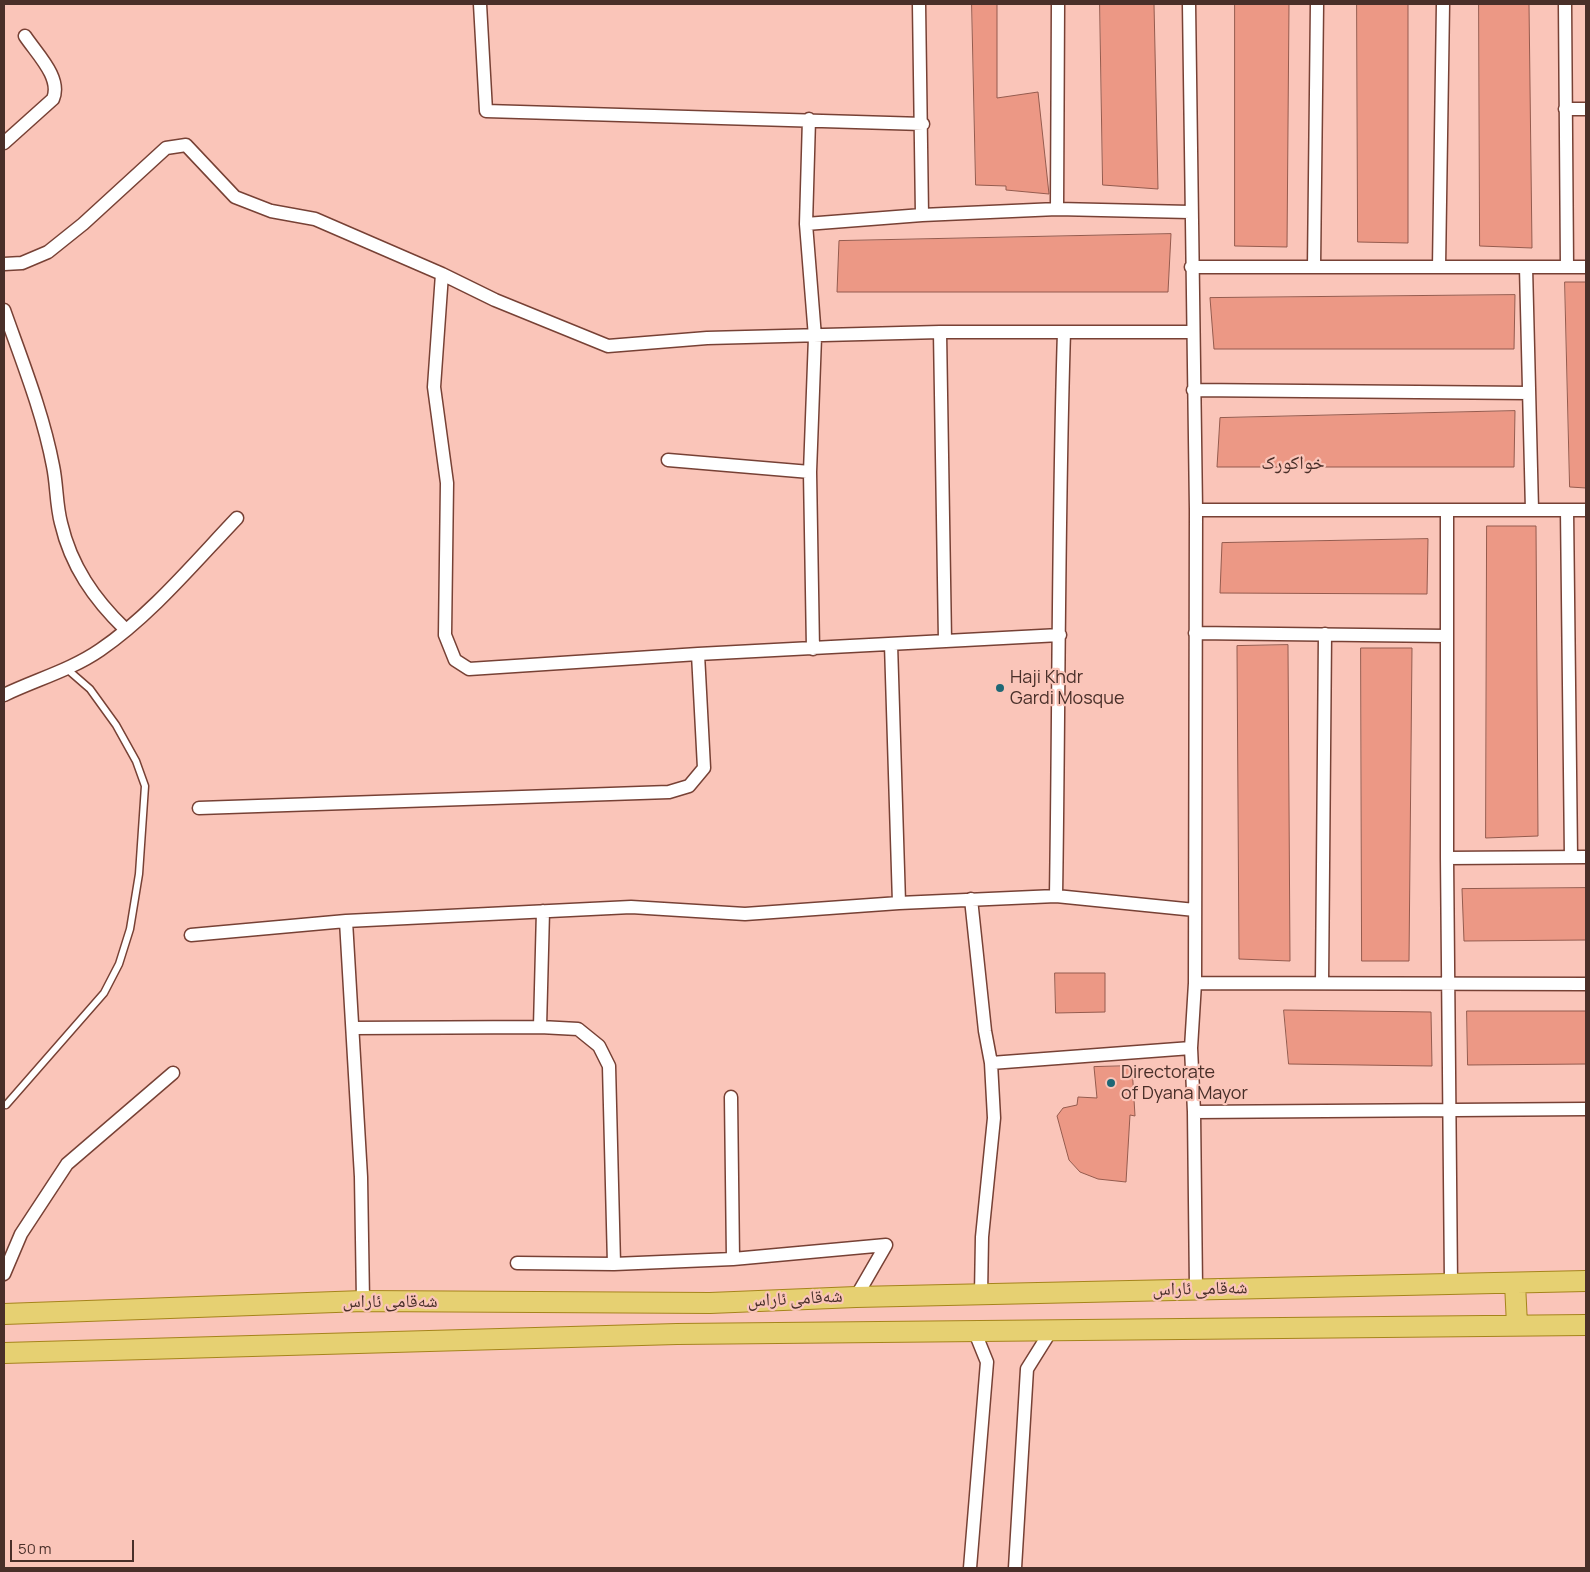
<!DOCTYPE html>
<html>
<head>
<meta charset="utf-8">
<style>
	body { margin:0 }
	#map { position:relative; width:1590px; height:1572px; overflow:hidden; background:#fac5b9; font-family:Manrope,sans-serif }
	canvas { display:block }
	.frame { position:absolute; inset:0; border:5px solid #492f29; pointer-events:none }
	.scale { position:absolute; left:10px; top:1540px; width:124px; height:22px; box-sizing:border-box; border:2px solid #492f29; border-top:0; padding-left:6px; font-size:15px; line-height:18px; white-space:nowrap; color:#492f29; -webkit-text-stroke:4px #fac5b9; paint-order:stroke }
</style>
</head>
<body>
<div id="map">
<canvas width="1590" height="1572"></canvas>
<div class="frame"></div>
<div class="scale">50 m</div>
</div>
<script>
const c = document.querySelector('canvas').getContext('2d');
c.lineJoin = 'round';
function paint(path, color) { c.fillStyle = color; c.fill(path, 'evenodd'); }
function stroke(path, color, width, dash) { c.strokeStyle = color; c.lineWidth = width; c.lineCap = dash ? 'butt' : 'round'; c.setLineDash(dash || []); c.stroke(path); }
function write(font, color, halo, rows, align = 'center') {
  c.font = font + ' Manrope,"Noto Naskh Arabic",sans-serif'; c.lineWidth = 4.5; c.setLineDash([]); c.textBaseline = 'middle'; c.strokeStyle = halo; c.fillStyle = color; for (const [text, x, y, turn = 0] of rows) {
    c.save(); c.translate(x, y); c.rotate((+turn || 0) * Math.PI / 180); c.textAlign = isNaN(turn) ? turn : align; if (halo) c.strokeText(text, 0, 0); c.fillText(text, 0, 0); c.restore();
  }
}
const building = new Path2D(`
	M972,4H997V98L1038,92L1049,194L1006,190V186L976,185Z
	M1100,4H1154L1158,189L1103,185Z
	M1235,4H1289L1287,247L1235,246Z
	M1357,4H1408V243L1358,242Z
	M1479,4H1529L1532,248L1480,246Z
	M1171,234L1168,292H837L839,241Z
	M1565,282H1586V488L1570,487Z
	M1515,295L1514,349H1214L1210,298Z
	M1515,411L1514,467H1217L1220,418Z
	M1487,526H1536L1538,836L1486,838Z
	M1428,539L1427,594L1220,593L1222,543Z
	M1288,645L1290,961L1239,959L1237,646Z
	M1361,648H1412L1409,961H1362Z
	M1586,888V940L1464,941L1462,889Z
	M1055,973H1105V1012L1056,1013Z
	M1284,1010L1431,1012L1432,1066L1289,1064Z
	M1467,1011H1586V1064L1468,1065Z
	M1132,1066L1135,1116L1130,1115L1126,1182L1098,1179L1080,1172L1069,1160L1057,1116L1063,1108L1077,1105L1078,1097L1097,1098L1094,1067Z`);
paint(building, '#ec9885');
stroke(building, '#945b4e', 1);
const lane = new Path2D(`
	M6,1105L104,993L119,964L130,929L139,874L145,786L136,761L116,725L90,689L67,669`);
const street = new Path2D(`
	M480,4L486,111L923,124
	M919,4L922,215
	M1189,4L1196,510L1195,983L1191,1048L1194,1112L1196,1289
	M1565,4L1567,267
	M1565,109H1586
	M809,119L806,224L815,337L810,472L813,649
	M4,143L53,99C62,78 37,54 25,36
	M1057,209L1058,4
	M806,224L922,215L1057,209L1190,212
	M4,264L22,263L48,252L83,224L166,148L186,145L235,197L271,211L315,219L442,274L495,300L608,346L707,338L940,332H1193
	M1191,267H1586
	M1314,267L1317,4
	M1439,267L1443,4
	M1526,267L1532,510
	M442,274L434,387L447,483L445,635L455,660L469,669L698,654
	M4,310C22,361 43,413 53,466C57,485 56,504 61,523C71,566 94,599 125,629
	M940,332L945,641
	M1193,390L1529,393
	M668,460L810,472
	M1196,510H1586
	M1567,510L1571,857
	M1447,511V858L1451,1283
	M1195,633L1447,636
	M891,644L899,903
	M4,695C35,680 71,670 100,650C150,616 195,562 237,518
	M199,808L669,792L689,786L704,768L698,654L1060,635
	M1447,858L1586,857
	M1056,896C1059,708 1058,520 1064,332
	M971,899L985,1031L991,1063L994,1118L982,1237L981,1295
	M191,935L346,921
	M1195,983L1586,984
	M1322,983L1325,634
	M540,1027L543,911
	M353,1028L540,1027L578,1029L599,1046L609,1066L614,1264
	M991,1063L1191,1048
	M731,1097L733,1259
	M1194,1112L1586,1109
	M517,1263L614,1264L733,1259L886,1245
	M4,1274L21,1234L67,1164L173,1073
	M856,1297L886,1245
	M363,1301L361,1177L346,921L631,907L745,914L899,903L1056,896L1195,910
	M970,1568L987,1362L974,1330
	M1015,1568L1027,1369L1052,1329`);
const primary = new Path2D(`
	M1515,1283L1517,1325
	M4,1314L363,1301L710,1303L856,1297L1586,1281
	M4,1353L677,1334L1586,1325`);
stroke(lane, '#774135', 9);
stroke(street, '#774135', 15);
stroke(primary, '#a5841b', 22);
stroke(lane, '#fff', 6);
stroke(street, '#fff', 12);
stroke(primary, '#e6d072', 20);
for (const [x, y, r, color] of [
	[1000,688,5,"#1f6775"],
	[1111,1083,5,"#1f6775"]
]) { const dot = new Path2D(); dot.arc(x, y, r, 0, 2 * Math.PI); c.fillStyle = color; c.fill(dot); stroke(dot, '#fac5b9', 2); }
write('18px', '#492f29', '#fac5b9', [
	["Haji Khdr",1010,678],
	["Gardi Mosque",1010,699],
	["Directorate",1121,1073],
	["of Dyana Mayor",1121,1094]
], 'left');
write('18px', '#492f29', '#fac5b9', [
	["شەقامی ئاراس",1200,1289,-1],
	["شەقامی ئاراس",795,1299,-3],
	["شەقامی ئاراس",390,1302]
]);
write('19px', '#492f29', '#fac5b9', [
	["خواکورک",1293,464]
]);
</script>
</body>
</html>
